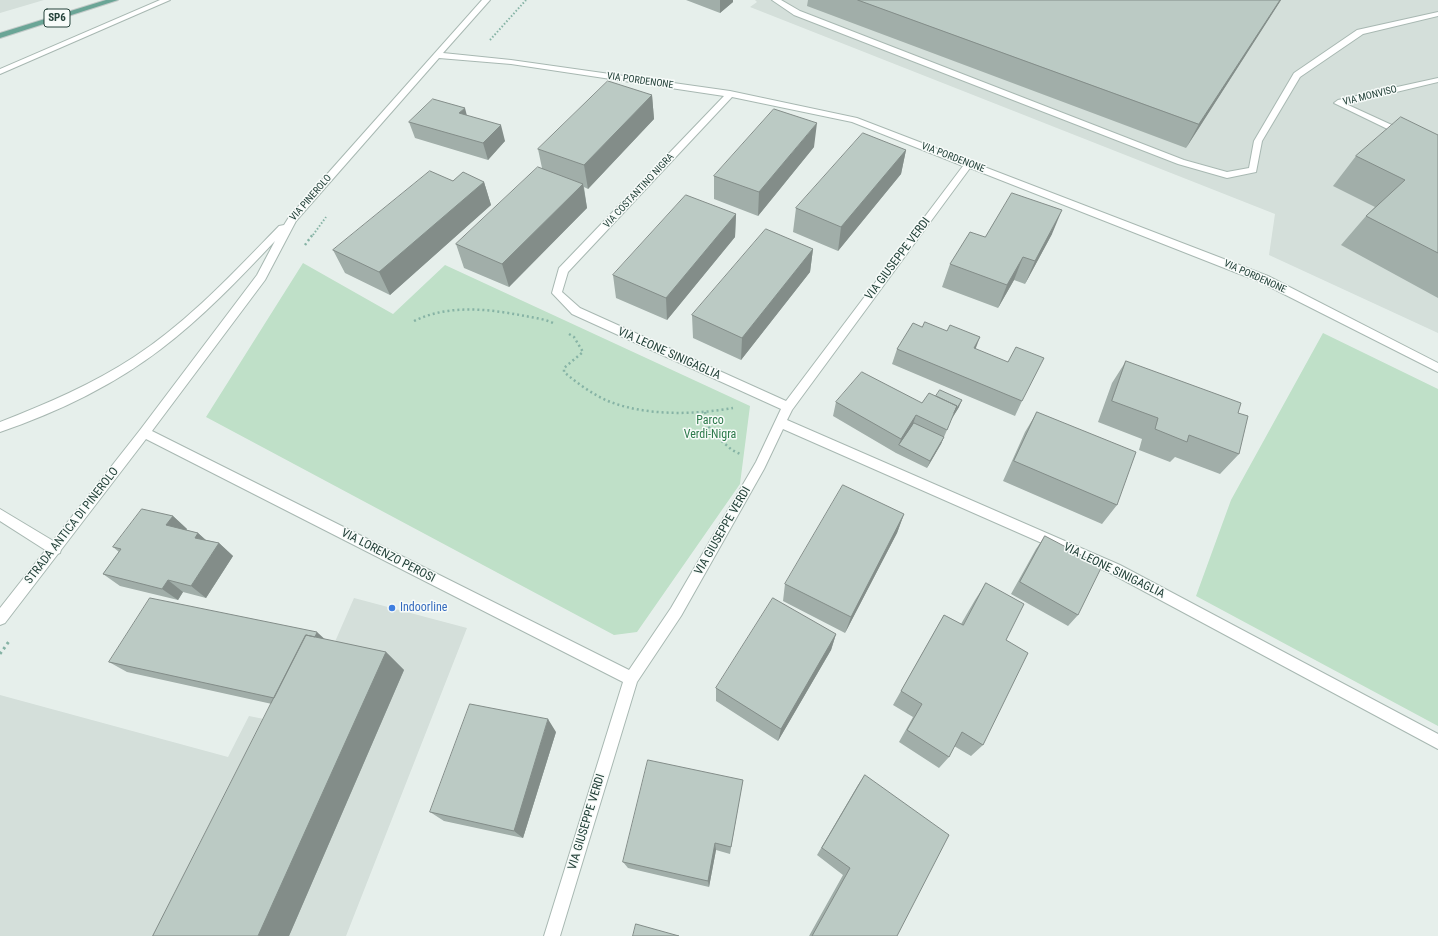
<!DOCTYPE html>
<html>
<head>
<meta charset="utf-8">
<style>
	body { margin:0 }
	canvas { display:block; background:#e6efeb }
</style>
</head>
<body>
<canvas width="1438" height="936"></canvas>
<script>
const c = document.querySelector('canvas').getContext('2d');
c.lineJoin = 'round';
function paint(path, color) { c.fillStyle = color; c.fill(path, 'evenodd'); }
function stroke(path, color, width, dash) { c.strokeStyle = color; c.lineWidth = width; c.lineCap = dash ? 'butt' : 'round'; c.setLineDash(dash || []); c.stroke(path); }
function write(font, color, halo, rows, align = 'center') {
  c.font = font + ' "Roboto Condensed",sans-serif'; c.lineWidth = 3; c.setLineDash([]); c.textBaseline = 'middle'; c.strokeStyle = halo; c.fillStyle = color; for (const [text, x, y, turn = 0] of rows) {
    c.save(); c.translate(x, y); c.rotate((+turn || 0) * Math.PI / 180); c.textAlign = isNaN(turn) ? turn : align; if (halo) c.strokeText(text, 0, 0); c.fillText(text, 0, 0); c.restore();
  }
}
paint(new Path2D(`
	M0,0H44L0,13Z
	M755,0H1438V333L1269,255L1275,214L750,7L757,2Z
	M354,598L467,628L346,936H0V695L228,757L249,716L294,725L334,644Z`), '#d4dfda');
paint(new Path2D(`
	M303,263L393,314L445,265L750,406L740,484L637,632L614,635L206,417Z
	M1323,333L1438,389V726L1196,596L1231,500Z`), '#bfe0c8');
const service = new Path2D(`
	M772,0H781L800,11L1184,160L1227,172L1249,168L1254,141L1294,73L1357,30L1438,12V16L1363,34L1300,77L1262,141L1256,172L1227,178L1178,164L794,15Z
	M0,509L60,545L61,549L60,553L55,555L50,553L0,521Z`);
const minor = new Path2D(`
	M160,0H170L0,74V69Z
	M482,0H490L443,53L511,60L730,91L857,118L1268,276L1438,363V372L1260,282L970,168L792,410L787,420L1120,565L1438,734V749L1110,573L783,429L764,469L681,616L637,682L560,936H544L623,682L146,439L5,623L0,625V608L140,430L257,275L275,241C239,279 203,317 161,349C114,385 56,413 0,432V422C46,404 93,384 134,357C189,321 234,272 279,226L284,225L289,217ZM439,58L511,64L724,96L559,268L552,293L572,314L781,409L756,462L671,608L629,670L152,431L265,280L296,221ZM732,97L852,122L963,166L786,401L580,308L562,292L568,272Z
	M1438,78V82L1346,104L1407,132L1408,134L1404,137L1334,103L1338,100Z`);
const primary = new Path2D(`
	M106,0H118L0,38V33Z`);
stroke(service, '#a8b8b2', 2);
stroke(minor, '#a8b8b2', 2);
stroke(primary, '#c2cac8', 2);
stroke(new Path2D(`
	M490,40L526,0
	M313,235L326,217`), '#86b3a5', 2, [1.5, 2]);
stroke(new Path2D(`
	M305,245L313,234
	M414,321C449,304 489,309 525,316C535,318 546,319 555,324
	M569,334L574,337L583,352L564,368V372C577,383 592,394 608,401C645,416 694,415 733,408
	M705,412L710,431L732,450L740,454`), '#86b3a5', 2.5, [2, 3]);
stroke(new Path2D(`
	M0,654L10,640`), '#86b3a5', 3, [2.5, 3.5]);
paint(service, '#fff');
paint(minor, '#fff');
paint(primary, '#6aa596');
paint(new Path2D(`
	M686,0H733V2L720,13Z
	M808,0H1281L1186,148L807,6Z
	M652,95L654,119L588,189L584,187L587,208L509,287L464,268L456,244L542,168L538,149Z
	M466,115L505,141L488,160L415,138L409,122Z
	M1438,135V298L1341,245L1366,216L1375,207L1333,186L1356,156Z
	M814,147L758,216L714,199V176Z
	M906,150L901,174L838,251L793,232L796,208Z
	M453,181L484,182L491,205L390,295L345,273L333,250Z
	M736,214L735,237L667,320L616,298L613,275Z
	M1052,234L1025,284L1014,280L998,308L942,287L950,264L985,237Z
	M813,249L810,272L741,360L693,338L692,315Z
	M897,349H975L1022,401L1015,416L892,364Z
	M1126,361L1238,413L1239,454L1220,474L1175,457L1170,462L1139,450L1142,439L1098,422L1112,383Z
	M836,402L922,403L959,407L951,420L941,444L927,468L896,453L833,416Z
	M1037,412L1117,505L1102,524L1003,481L1025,432Z
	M904,514L897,533L845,633L783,601L785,584Z
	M173,516L187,529L186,530L198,533L206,540L219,543L233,556L206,598L183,592L178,600L120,586L103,574L119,552L113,547Z
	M1045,536L1078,615L1068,626L1011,594L1036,549Z
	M986,583L1006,640L983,745L971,756L954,746L949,757L939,768L899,742L913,717L893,705L944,615L961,624L975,600Z
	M836,634L831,650L778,741L716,701V688Z
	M324,639L386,652L404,670L289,936H153L272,704L127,672L109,662Z
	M556,732L523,838L444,821L430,812Z
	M865,775L897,936H809L843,875L817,855L858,785Z
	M743,780L741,790L730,854L716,850L709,887L628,868L623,862Z`), '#a1aea9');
paint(new Path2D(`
	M720,0H733V2L720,13Z
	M1280,0H1281L1186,148L1199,124Z
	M652,95L654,119L588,189L584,165Z
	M465,108L469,124L459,113Z
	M817,123L814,147L758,216L759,192Z
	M501,125L505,141L488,160L483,143Z
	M906,150L901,174L838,251L841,227Z
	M484,182L491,205L390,295L379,272Z
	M583,184L587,208L509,287L502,264Z
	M1062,210L1052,234L1025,284L1035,261Z
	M736,214L735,237L667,320L666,298Z
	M813,249L810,272L741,360L742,338Z
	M1023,257L1014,280L998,308L1007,285Z
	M980,337L974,353V348Z
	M962,400L959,407L951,420L941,444L927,468L930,461L944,437L957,406Z
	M916,415L911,430L899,445L901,439Z
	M904,514L897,533L845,633L851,617Z
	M173,516L187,529L181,538L166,525Z
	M198,533L212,546L195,538Z
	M219,543L233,556L206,598L191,586Z
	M168,580L183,592L178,600L162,589Z
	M317,632L329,643L283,700Z
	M836,634L831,650L778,741L781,729Z
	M386,652L404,670L289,936H258Z
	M548,719L556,732L523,838L514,831Z
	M715,843L716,850L709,887L708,881Z`), '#838d89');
const building = new Path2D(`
	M858,0H1280L1199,124Z
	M608,81L652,95L584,165L538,149Z
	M433,99L465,108L459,113L501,125L483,143L409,122Z
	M774,109L817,123L759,192L714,176Z
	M1401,117L1438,135V253L1366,216L1405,180L1356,156Z
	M863,133L906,150L841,227L796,208Z
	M538,167L583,184L502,264L456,244Z
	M430,171L453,181L463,172L484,182L379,272L333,250Z
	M1012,193L1062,210L1035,261L1023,257L1007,285L950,264L970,232L985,237Z
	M686,195L736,214L666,298L613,275Z
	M766,229L813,249L742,338L692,315Z
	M925,322L947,331L950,325L980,337L974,348L1008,362L1016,347L1044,358L1022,401L897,349L913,323L922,327Z
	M1126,361L1241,403L1238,413L1248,416L1239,454L1189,435L1187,442L1155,429L1158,418L1112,401Z
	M862,372L922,403L929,393L957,406L947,430L916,415L901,439L836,402Z
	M940,390L962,400L954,413L957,406L936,396Z
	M1037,412L1136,452L1117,505L1014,461Z
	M914,423L944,437L930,461L899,445Z
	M843,485L904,514L851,617L785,584Z
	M142,509L173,516L166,525L198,533L195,538L219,543L191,586L168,580L162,589L103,574L121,549L113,547Z
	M1045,536L1102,566L1078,615L1020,582Z
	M986,583L1024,604L1006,640L1028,653L983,745L962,732L949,757L907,730L922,704L901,691L944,615L963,625Z
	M150,598L317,632L315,637L306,635L274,698L109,662Z
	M773,598L836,634L781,729L716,688Z
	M306,635L386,652L258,936H153Z
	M470,704L548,719L514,831L430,812Z
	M648,760L743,780L731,847L715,843L708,881L623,862Z
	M865,775L949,835L897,936H812L850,868L822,848Z
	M636,924L679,936H633Z`);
paint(building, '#bbcac4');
stroke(building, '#838d89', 1);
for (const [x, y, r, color] of [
	[392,608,4,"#3f7fe0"]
]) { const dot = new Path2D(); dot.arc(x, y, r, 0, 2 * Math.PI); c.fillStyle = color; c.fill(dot); stroke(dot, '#f7fbf9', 1.5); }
write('10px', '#24423a', '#f7fbf9', [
	["VIA PORDENONE",640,81,8],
	["VIA MONVISO",1370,96,-14],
	["VIA PORDENONE",953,158,21],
	["VIA COSTANTINO NIGRA",639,191,-47],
	["VIA PINEROLO",311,198,-49],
	["VIA PORDENONE",1255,277,24]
]);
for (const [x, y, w] of [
	[57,18,26]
]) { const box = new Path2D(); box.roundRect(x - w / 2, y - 9, w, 18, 3); c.fillStyle = '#f7fbf9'; c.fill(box); stroke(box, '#24423a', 1); }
write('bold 11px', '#24423a', null, [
	["SP6",57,18]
]);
write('12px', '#24423a', '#f7fbf9', [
	["VIA GIUSEPPE VERDI",898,259,-53],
	["VIA LEONE SINIGAGLIA",669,354,24],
	["STRADA ANTICA DI PINEROLO",72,526,-52],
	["VIA GIUSEPPE VERDI",723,531,-60],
	["VIA LORENZO PEROSI",388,556,27],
	["VIA LEONE SINIGAGLIA",1114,571,26],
	["VIA GIUSEPPE VERDI",587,822,-73]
]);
write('12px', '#2d7a4b', '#f7fbf9', [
	["Parco",710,421],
	["Verdi-Nigra",710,435]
]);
write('12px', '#366cbe', '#f7fbf9', [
	["Indoorline",400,608]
], 'left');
</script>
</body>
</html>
